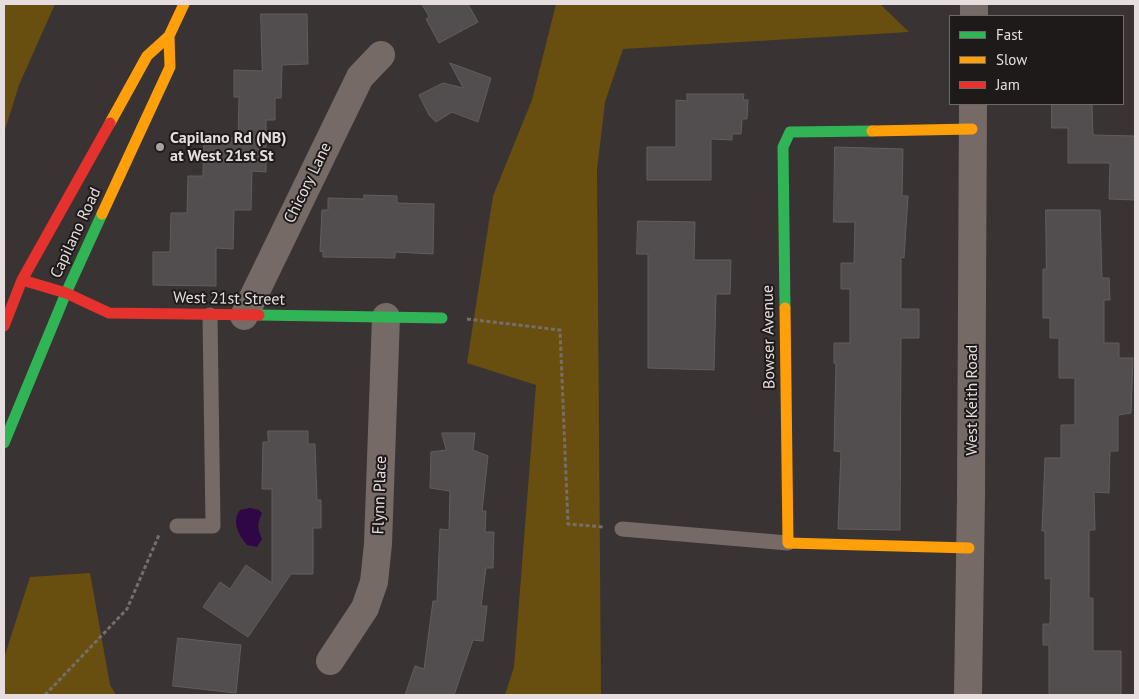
<!DOCTYPE html>
<html>
<head>
<meta charset="utf-8">
<style>
	body { margin:0 }
	#map { position:relative; width:1139px; height:699px; overflow:hidden; background:#393333; font-family:"PT Sans",sans-serif }
	canvas { display:block }
	.frame { position:absolute; inset:0; border:5px solid #e6dede; pointer-events:none }
	.legend { position:absolute; left:949px; top:15px; width:175px; height:90px; box-sizing:border-box; background:#1f1a1a; border:1px solid #6f6868; margin:0; padding:6px 9px; list-style:none; font-size:15px; color:#e6dede }
	.legend li { display:flex; align-items:center; gap:10px; height:25px }
	.legend b { width:25px; border:1px solid #6f6868 }
</style>
</head>
<body>
<div id="map">
<canvas width="1139" height="699"></canvas>
<div class="frame"></div>
<ul class="legend">
<li><b style="height:6px;background:#30b455"></b>Fast</li>
<li><b style="height:6px;background:#ff9f0a"></b>Slow</li>
<li><b style="height:6px;background:#e5322d"></b>Jam</li>
</ul>
</div>
<script>
const c = document.querySelector('canvas').getContext('2d');
c.lineJoin = 'round';
function paint(path, color) { c.fillStyle = color; c.fill(path, 'evenodd'); }
function stroke(path, color, width, dash) { c.strokeStyle = color; c.lineWidth = width; c.lineCap = dash ? 'butt' : 'round'; c.setLineDash(dash || []); c.stroke(path); }
function write(font, color, halo, rows, align = 'center') {
  c.font = font + ' "PT Sans",sans-serif'; c.lineWidth = 4; c.setLineDash([]); c.textBaseline = 'middle'; c.strokeStyle = halo; c.fillStyle = color; for (const [text, x, y, turn = 0] of rows) {
    c.save(); c.translate(x, y); c.rotate((+turn || 0) * Math.PI / 180); c.textAlign = isNaN(turn) ? turn : align; if (halo) c.strokeText(text, 0, 0); c.fillText(text, 0, 0); c.restore();
  }
}
paint(new Path2D(`
	M4,4H55L19,85L4,133Z
	M556,4H880L909,32L623,49L605,102L597,170L601,695H505L514,667L536,385L467,363L493,196L532,100Z
	M90,573L110,685L116,695H4V658L30,577Z`), '#694f0f');
paint(new Path2D(`
	M250,508L259,510L262,513C257,524 257,527 262,539L257,547L247,545C239,535 231,522 240,510Z`), '#2f0646');
const building = new Path2D(`
	M422,4H468L478,22L439,43L426,19L429,17Z
	M261,14H307L308,64L282,65L281,98H275V120H266V172L252,171L251,210H234L233,249L216,248V286L153,285V252H170L171,213H187L188,176H203L204,137L238,138L239,97H234V70L262,71Z
	M450,63L491,78L478,122L452,112L436,122L429,115L419,95L443,83L463,88Z
	M687,94H744L743,100H748L747,119H742L741,134H732V140L711,139V180H647V147H676V100L687,101Z
	M1052,104H1092L1093,135L1135,136V200L1109,199L1110,163H1068V128H1052Z
	M835,147L903,149L902,196H908L904,258L901,257V309H919V338H901L900,530L838,529L841,452L834,451L836,363H834V343H850V289H841V263H854L855,222H834Z
	M364,195L397,196V203L434,204L433,254L395,252V258L323,257V252L320,251L322,210H328V198L364,199Z
	M1046,210H1100L1102,278H1109L1110,300H1104V343H1119V358H1133L1131,413L1118,415V451H1110L1109,493L1094,492L1095,530H1089V598H1093V651H1121V695H1049V645H1043V624H1050L1051,578L1045,579V531H1042L1045,458H1061V425H1075V378H1059V338H1050V318H1043V269H1046Z
	M638,221L695,222L694,260H731L730,294H716L714,370L648,368V254H637Z
	M268,431H308V444H315L317,500H321V528H313V574H291L248,637L203,607L220,582L230,589L246,565L272,583V489H262L263,442H268Z
	M442,433H475L473,450L488,456L482,511H486L485,532H494L493,568H486L481,606H487L483,641L473,640L454,695H405L415,666L424,669L433,601H437L440,529L449,530L450,491L430,488L431,452L446,450Z
	M178,638L241,645L236,693L173,686Z`);
paint(building, '#524d4e');
stroke(building, '#625d5e', 1);
stroke(new Path2D(`
	M467,319L560,330L568,524L604,527
	M45,695L127,609L159,535`), '#756e6a', 3, [4, 2.5]);
stroke(new Path2D(`
	M177,526H213L210,315
	M622,529L788,543`), '#756a65', 15);
stroke(new Path2D(`
	M974,16V4
	M244,316L360,77L381,55
	M330,661L365,608L374,582L378,544L386,317
	M968,695L971,496L973,104`), '#756a65', 28);
stroke(new Path2D(`
	M785,308L783,147L790,132L872,131
	M259,315L442,318
	M4,443L66,293L102,214`), '#30b455', 11);
stroke(new Path2D(`
	M110,123L147,56L169,36L184,4
	M872,131L972,129
	M102,214L170,67L169,36
	M785,308L788,543L969,548`), '#ff9f0a', 11);
stroke(new Path2D(`
	M22,280L66,293L109,313L259,315
	M4,326L22,280L110,123`), '#e5322d', 11);
for (const [x, y, r, color] of [
	[160,147,5,"#a9a2a2"]
]) { const dot = new Path2D(); dot.arc(x, y, r, 0, 2 * Math.PI); c.fillStyle = color; c.fill(dot); stroke(dot, '#1f1a1a', 2); }
write('bold 16px', '#e6dede', '#1f1a1a', [
	["Capilano Rd (NB)",170,138],
	["at West 21st St",170,156]
], 'left');
write('16px', '#e6dede', '#1f1a1a', [
	["Chicory Lane",308,183,-64],
	["Capilano Road",76,233,-65],
	["West 21st Street",229,299,1],
	["Bowser Avenue",769,337,-91],
	["West Keith Road",972,400,-90],
	["Flynn Place",380,495,-88]
]);
</script>
</body>
</html>
